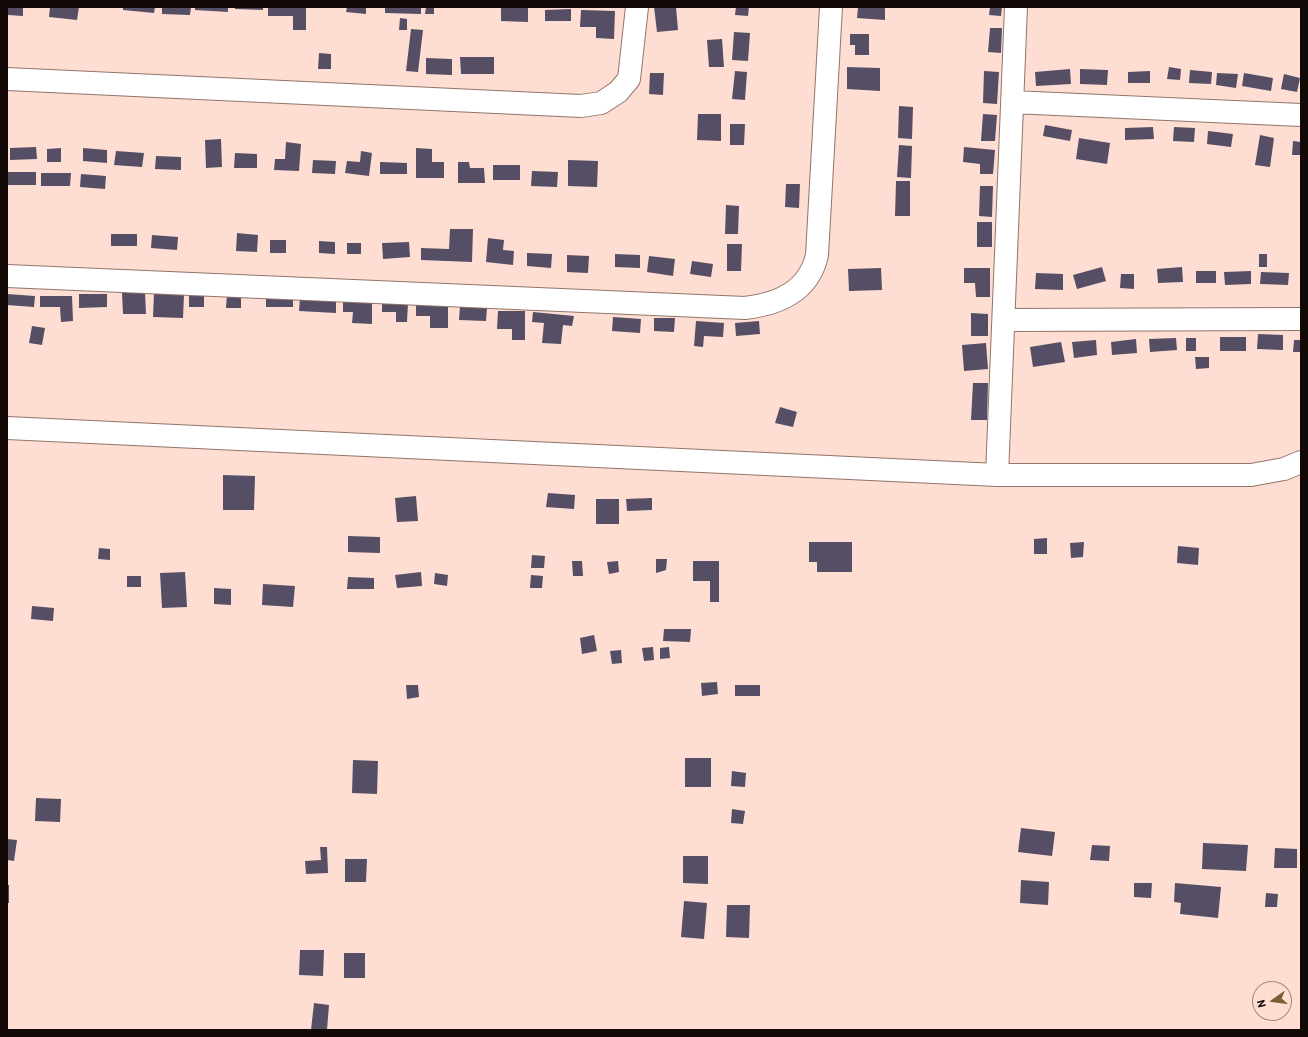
<!DOCTYPE html>
<html>
<head>
<meta charset="utf-8">
<style>
	body { margin:0 }
	#map { position:relative; width:1308px; height:1037px; overflow:hidden; background:#feded2; font-family:Barlow,sans-serif }
	canvas { display:block }
	.frame { position:absolute; inset:0; border:8px solid #120906; pointer-events:none }
	.north { position:absolute; left:1252px; top:981px; width:40px; height:40px; box-sizing:border-box; background:#feded2; border:1px solid #a08980; border-radius:50%; rotate:256deg; font-size:11px; font-weight:700; line-height:16px; text-align:center; color:#120906 }
	.north::after { content:''; display:block; margin:auto; width:14px; height:18px; background:#795f31; clip-path:polygon(50% 0,100% 100%,50% 72%,0 100%) }
</style>
</head>
<body>
<div id="map">
<canvas width="1308" height="1037"></canvas>
<div class="frame"></div>
<div class="north">N</div>
</div>
<script>
const c = document.querySelector('canvas').getContext('2d');
c.lineJoin = 'round';
function paint(path, color) { c.fillStyle = color; c.fill(path, 'evenodd'); }
function stroke(path, color, width, dash) { c.strokeStyle = color; c.lineWidth = width; c.lineCap = dash ? 'butt' : 'round'; c.setLineDash(dash || []); c.stroke(path); }
paint(new Path2D(`
	M8,7H23V16L8,15Z
	M50,7H79L77,20L49,17Z
	M123,7H155L154,13L123,10Z
	M162,7H191L190,15L162,14Z
	M195,7H228V12L195,10Z
	M235,7H263V10L235,9Z
	M268,7H306V30H293V16H268Z
	M347,7H366V14L346,12Z
	M385,7H421V14L385,13Z
	M426,7H434V14H425Z
	M501,7L528,8V22L501,21Z
	M654,7H676L678,30L657,32Z
	M736,7H749L748,16L735,15Z
	M858,7H885V20L857,18Z
	M990,7H1002L1001,16L989,15Z
	M571,9V21H545V10Z
	M581,10L615,11L614,39L596,38V27H580Z
	M400,18L407,19V30H399Z
	M990,28H1002L1001,53L988,52Z
	M411,29L423,30L418,72L406,71Z
	M734,32L750,33L748,61L732,60Z
	M850,34H869V55H855V45H850Z
	M722,39L724,67H709L707,40Z
	M319,53L331,54V69H318Z
	M460,57H494V74H461Z
	M426,58L452,59V75L426,74Z
	M847,67L880,68V91L847,89Z
	M1169,67L1181,69L1180,80L1167,79Z
	M1070,69L1071,84L1036,86L1035,72Z
	M1080,69L1108,70L1107,85L1080,84Z
	M1190,70L1212,72L1211,84L1189,83Z
	M735,71L747,72L745,100L732,99Z
	M984,71L999,72L997,104L983,103Z
	M1150,71V83H1128V72Z
	M650,73H664L663,95L649,94Z
	M1217,73L1238,74L1236,88L1216,85Z
	M1244,73L1273,78L1271,91L1242,86Z
	M1284,74L1300,78L1297,92L1281,89Z
	M899,106L913,107L912,139L898,138Z
	M698,114H721V141L697,140Z
	M983,114L997,115L995,141H981Z
	M730,124H745L744,145H730Z
	M1045,125L1072,130L1070,141L1043,136Z
	M1153,127L1154,139L1125,140V128Z
	M1174,127L1195,128L1194,142L1173,141Z
	M1208,131L1233,134L1231,147L1207,144Z
	M1260,135L1274,138L1270,167L1255,165Z
	M1079,138L1110,143L1107,164L1076,159Z
	M221,139L222,167L206,168L205,140Z
	M1293,141L1301,142V155H1292Z
	M286,142L301,144L299,171L274,170L275,159H285Z
	M899,145L912,146L911,178L897,177Z
	M36,147L37,159L10,160V148Z
	M964,147L995,150L993,174H980V164L963,162Z
	M61,148V162H47V149Z
	M83,148L107,150V163L83,161Z
	M416,148L432,149V162H444V178H416Z
	M116,151L144,153L142,167L114,165Z
	M361,151L372,153L369,176L345,173L347,161L360,162Z
	M235,153L257,154V168H234Z
	M156,156L181,157V170L155,169Z
	M313,160L336,161L335,174L312,173Z
	M568,160L598,161L597,187L568,186Z
	M380,162L407,163V174H380Z
	M458,162H469L470,168H484L485,183H458Z
	M493,165H520V180H493Z
	M532,171L558,172L557,187L531,186Z
	M7,172H36V185H7Z
	M41,173H71L70,186H41Z
	M81,174L106,176L105,189L80,187Z
	M896,181H910V216H895Z
	M786,184H800L799,208L785,207Z
	M980,186H993L992,217L979,216Z
	M726,205L739,206L738,234H725Z
	M977,222H992V247H977Z
	M450,229H473L472,262L421,260V248L449,249Z
	M237,233L258,235L257,252L236,251Z
	M111,234H137V246H111Z
	M152,235L178,237L177,250L151,248Z
	M488,238L504,240L503,250L514,251L513,265L486,262Z
	M270,240H286V253H270Z
	M319,241L335,242V254L319,253Z
	M409,242L410,257L383,259L382,243Z
	M347,243H361V254H347Z
	M727,244H742L741,271H727Z
	M527,253L552,254L551,268L527,266Z
	M615,254L640,255V268L615,267Z
	M1259,254H1267V267H1259Z
	M567,255L589,256L588,273L567,272Z
	M649,256L675,259L673,276L647,272Z
	M692,261L713,264L711,277L690,274Z
	M1102,267L1106,281L1077,289L1073,275Z
	M1182,267L1183,282L1158,283L1157,269Z
	M881,268L882,290L849,291L848,269Z
	M964,268H990V297H976L975,283H964Z
	M1196,271H1216V283H1196Z
	M1251,271V284L1225,285L1224,272Z
	M1261,272L1289,273L1288,285L1260,284Z
	M1036,273L1063,274V290L1035,289Z
	M1121,274H1134V289L1120,288Z
	M145,292L146,314H123L122,293Z
	M154,293L184,295L183,318L153,317Z
	M7,294L35,296L34,307L7,305Z
	M79,294H107V307L79,308Z
	M227,294L241,295V308H226Z
	M40,296H72L73,321L61,322L60,307H40Z
	M189,296H204V307H189Z
	M293,296V307H266V297Z
	M300,298L336,300V313L299,311Z
	M372,299V324L352,323L353,312H343V300Z
	M382,302L408,303L407,322H396V312H382Z
	M416,305H448V328H430V316H416Z
	M460,306L487,308L486,321L459,320Z
	M498,311H525V340H512V329H497Z
	M533,312L574,316L572,326L563,325L561,344L542,343L544,323L532,322Z
	M971,313L988,314V336H971Z
	M613,317L641,319L640,333L612,331Z
	M654,318H675L674,332L654,331Z
	M696,321L724,323L723,337L704,336L703,347L694,346Z
	M759,321L760,334L736,336L735,323Z
	M32,326L45,328L42,345L29,343Z
	M1258,334L1283,335V350L1257,349Z
	M1220,337H1246V351H1220Z
	M1176,338L1177,350L1150,352L1149,339Z
	M1186,338H1196V351H1186Z
	M1136,339L1137,353L1112,355L1111,342Z
	M1096,340L1097,355L1074,358L1072,342Z
	M1294,340H1301V352H1293Z
	M1061,342L1065,362L1033,367L1030,347Z
	M986,343L988,369L964,371L962,345Z
	M1195,357H1209V368L1196,369Z
	M973,383H988L987,420H971Z
	M780,407L797,412L793,427L775,423Z
	M223,475L255,476L254,510H223Z
	M548,493L575,495L574,509L546,507Z
	M416,496L418,521L397,522L395,498Z
	M652,498V510L627,511L626,499Z
	M596,499H619V524H596Z
	M348,536L380,537V553L348,552Z
	M1047,538V554H1034V539Z
	M809,542H852V572H817V562H809Z
	M1084,542L1083,557L1071,558L1070,543Z
	M1178,546L1199,548L1198,565L1177,563Z
	M99,548L110,549V560L98,559Z
	M532,555L545,556L544,568H531Z
	M656,559H667L666,570L656,573Z
	M572,561H582L583,576H573Z
	M618,561L619,572L609,574L607,562Z
	M693,561H719V602H710V581H693Z
	M185,572L187,607L162,608L160,573Z
	M421,572L422,586L397,588L395,575Z
	M435,573L448,575L447,586L434,584Z
	M531,575L543,576L542,588H530Z
	M127,576H141V587H127Z
	M348,577L374,578V589H347Z
	M263,584L295,586L293,607L262,605Z
	M214,588L231,589V605L214,604Z
	M32,606L54,608L53,621L31,619Z
	M664,629H691L690,642L663,641Z
	M594,635L597,651L582,654L580,638Z
	M653,647L654,660L644,661L642,648Z
	M669,647L670,658L660,659V648Z
	M621,650L622,663L612,664L610,651Z
	M717,682L718,694L702,696L701,683Z
	M406,685H418L419,697L407,699Z
	M735,685H760V696H735Z
	M685,758H711V787H685Z
	M353,760L378,761L377,794L352,793Z
	M732,771L746,773L745,787L731,786Z
	M36,798L61,799L60,822L35,821Z
	M732,809L745,811L743,824L731,823Z
	M1021,828L1055,832L1052,856L1018,852Z
	M7,839L17,840L14,861L7,860Z
	M1203,843L1248,845L1246,871L1202,869Z
	M1092,845L1110,846L1109,861L1090,860Z
	M320,847H327L328,873L306,874L305,861L321,860Z
	M1275,848L1297,849V868H1274Z
	M683,856H708V884L683,883Z
	M345,859H367L366,882H345Z
	M1021,880L1049,882L1048,905L1020,903Z
	M1134,883H1152L1151,898L1134,897Z
	M1175,883L1221,887L1218,918L1180,914L1181,903L1174,902Z
	M7,885H9V903H7Z
	M1266,893L1278,894L1277,907H1265Z
	M684,901L707,903L704,939L681,937Z
	M727,905H750L749,938L726,937Z
	M300,950H324L323,976L299,975Z
	M344,953H365V978H344Z
	M314,1003L329,1005L327,1030H311Z`), '#564e65');
const minor = new Path2D(`
	M7,79L581,106L601,103L618,92L629,79L637,7
	M1012,102L1301,115
	M7,276L745,308C779,304 809,291 817,255L831,7
	M1004,320L1301,319
	M7,428L997,475H1251L1284,469L1301,462
	M997,475L1016,7`);
stroke(minor, '#91746a', 24);
stroke(minor, '#fff', 22);
</script>
</body>
</html>
